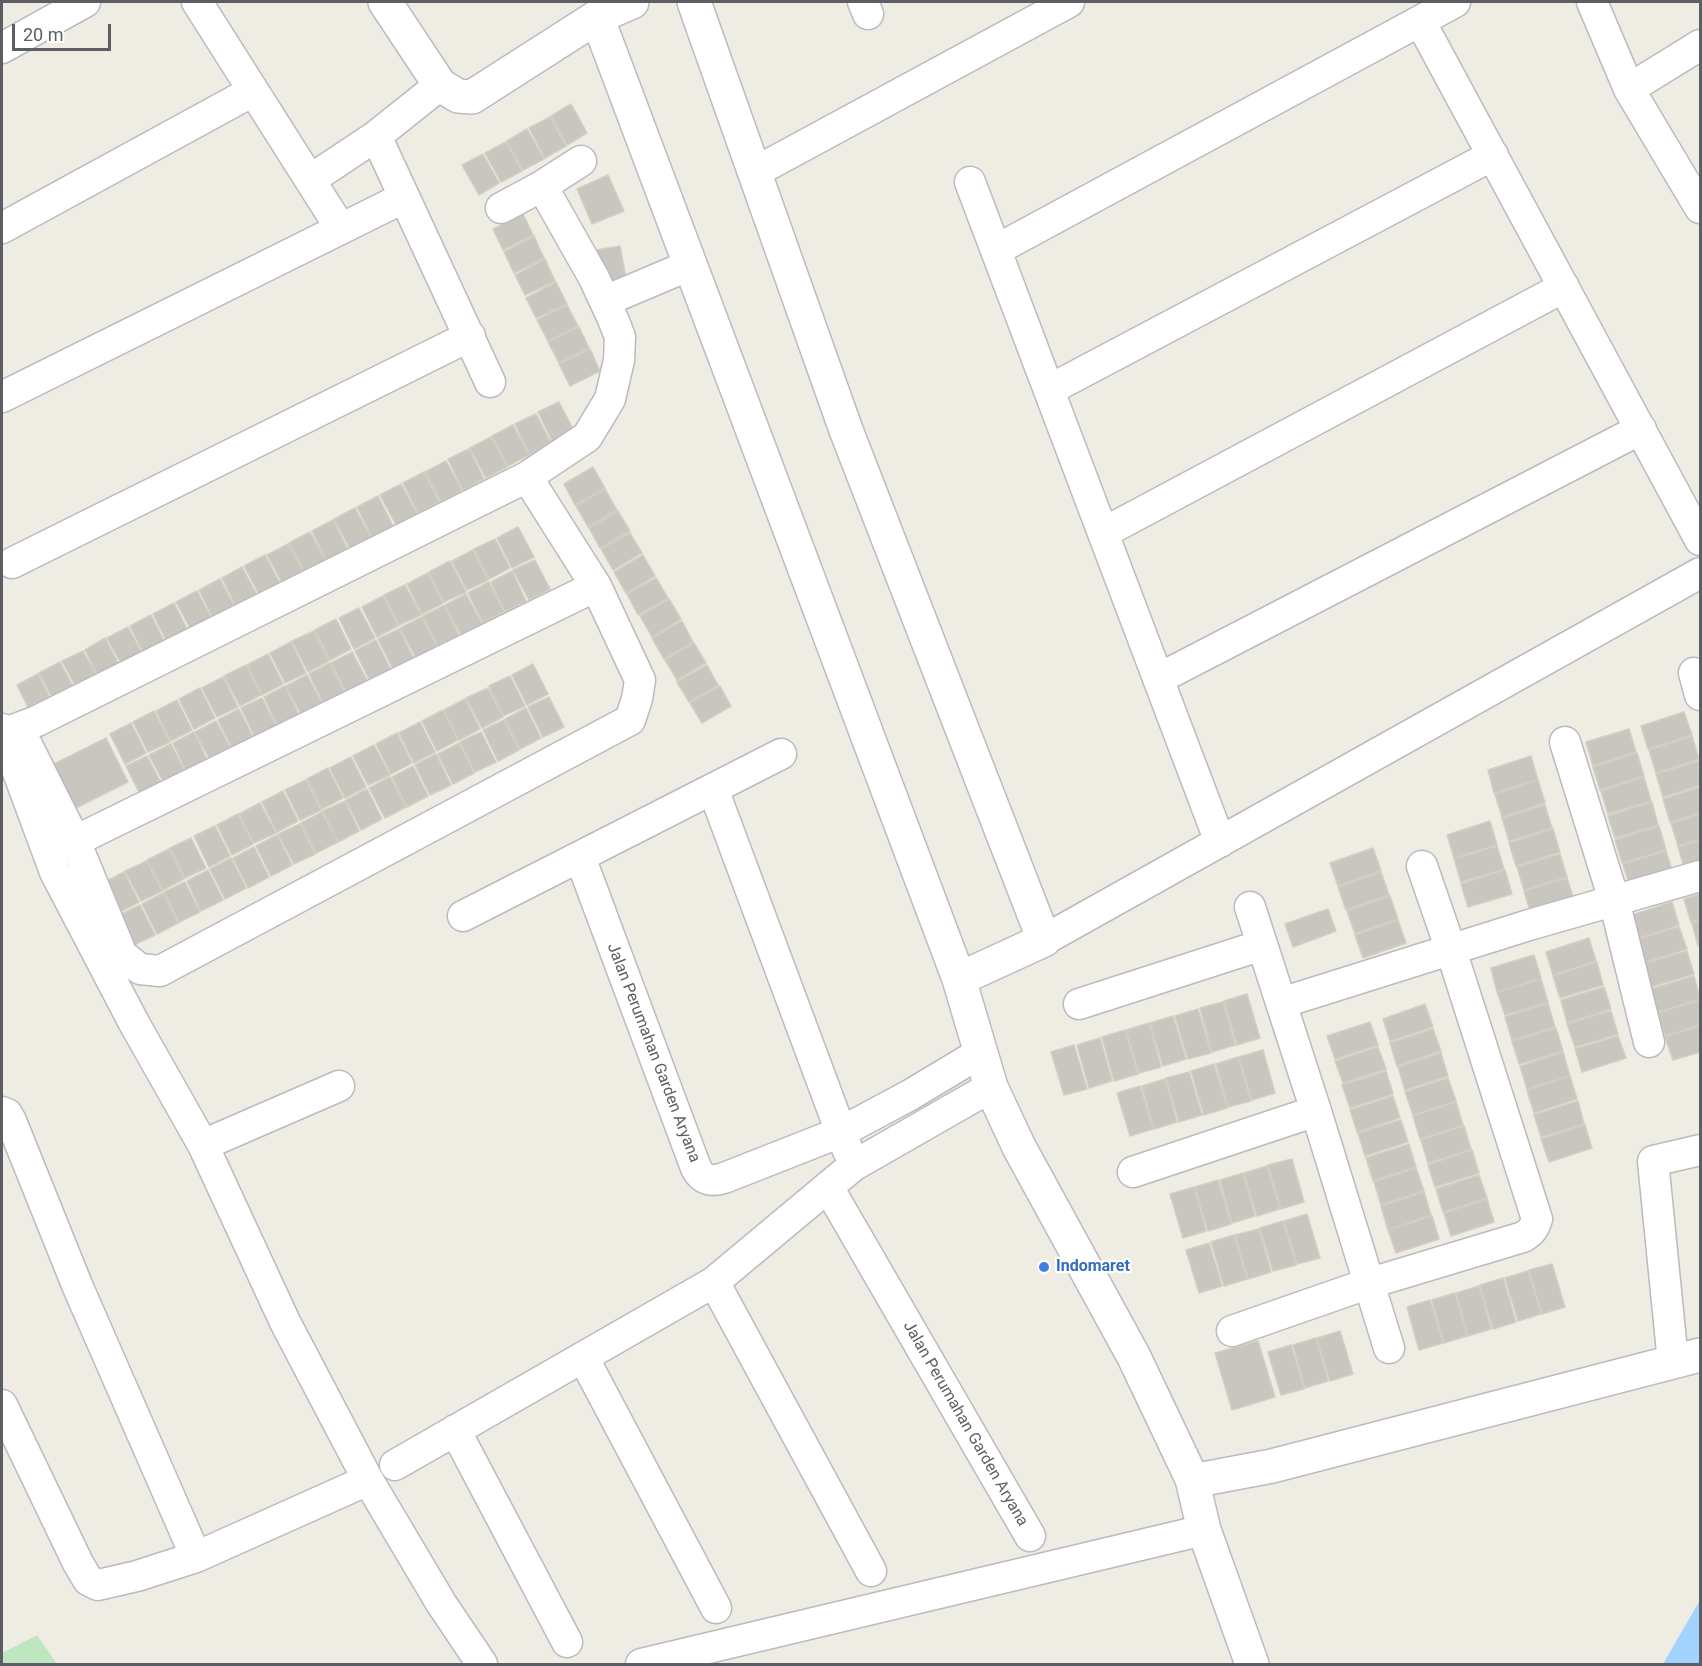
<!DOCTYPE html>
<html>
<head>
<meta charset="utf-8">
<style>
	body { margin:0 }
	#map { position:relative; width:1702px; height:1666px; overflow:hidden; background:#eeece3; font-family:Roboto,sans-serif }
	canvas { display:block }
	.frame { position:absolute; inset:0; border:3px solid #5b5f64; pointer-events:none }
	.scale { position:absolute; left:12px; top:24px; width:99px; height:27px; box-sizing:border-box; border:3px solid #5b5f64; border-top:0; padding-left:8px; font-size:18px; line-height:21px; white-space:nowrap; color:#5b5f64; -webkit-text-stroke:4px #fff; paint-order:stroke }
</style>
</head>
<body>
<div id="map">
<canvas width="1702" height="1666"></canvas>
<div class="frame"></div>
<div class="scale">20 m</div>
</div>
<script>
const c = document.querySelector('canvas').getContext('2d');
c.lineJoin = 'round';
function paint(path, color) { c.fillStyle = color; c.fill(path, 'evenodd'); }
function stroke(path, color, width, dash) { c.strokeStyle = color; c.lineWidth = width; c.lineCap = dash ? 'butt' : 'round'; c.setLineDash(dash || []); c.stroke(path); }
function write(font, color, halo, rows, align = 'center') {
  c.font = font + ' Roboto,sans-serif'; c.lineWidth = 4.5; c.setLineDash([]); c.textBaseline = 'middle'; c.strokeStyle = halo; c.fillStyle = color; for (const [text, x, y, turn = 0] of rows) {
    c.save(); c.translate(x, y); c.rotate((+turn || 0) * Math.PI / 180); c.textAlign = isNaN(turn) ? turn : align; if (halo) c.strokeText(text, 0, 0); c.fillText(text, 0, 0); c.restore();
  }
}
paint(new Path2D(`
	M37,1635L57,1664H2V1653Z`), '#bee7bf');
paint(new Path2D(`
	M1700,1600V1664H1663Z`), '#a2d4ff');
const building = new Path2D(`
	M571,104L587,133L567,145L551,116Z
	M550,117L566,146L545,158L529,128Z
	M527,129L544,159L523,170L507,141Z
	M506,142L522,171L501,182L485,153Z
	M483,154L499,183L479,195L462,165Z
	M608,175L624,211L592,224L577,189Z
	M523,214L533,235L503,250L493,229Z
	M534,236L544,258L514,273L504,252Z
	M620,246L627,284L603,289L596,250Z
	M545,259L555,281L525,295L515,275Z
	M556,282L567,304L536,318L526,298Z
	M567,305L578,326L548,341L537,320Z
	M579,327L589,348L559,363L548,342Z
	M590,349L600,371L570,386L559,364Z
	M559,402L574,431L553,443L538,412Z
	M536,414L551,443L530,455L515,424Z
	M513,425L529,455L508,466L492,436Z
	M491,437L507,467L486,478L470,448Z
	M469,449L484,479L463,490L448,459Z
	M446,461L462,490L441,502L425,472Z
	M593,467L605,488L575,505L564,484Z
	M424,472L439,502L418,513L403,483Z
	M401,484L417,514L396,525L380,495Z
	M605,489L617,510L588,527L576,506Z
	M378,496L393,526L372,537L357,507Z
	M355,508L371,538L350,549L334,519Z
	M618,511L630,531L600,548L589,528Z
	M333,520L348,550L327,561L312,531Z
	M518,527L534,557L512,568L497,538Z
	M310,532L326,561L305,573L289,543Z
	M630,533L642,553L613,570L601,549Z
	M495,539L510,568L489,579L474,549Z
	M288,544L304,573L283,584L267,555Z
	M473,550L488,580L467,590L452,561Z
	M265,555L281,585L260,596L244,566Z
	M643,555L655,576L626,593L614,572Z
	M535,560L550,589L529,600L513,570Z
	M450,561L466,592L444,602L429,572Z
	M242,567L258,597L237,608L222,578Z
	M512,571L526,601L505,612L491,582Z
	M428,573L443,603L422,614L407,584Z
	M656,578L668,598L638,615L627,594Z
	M220,579L236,609L214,620L199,590Z
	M489,582L504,612L483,623L468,593Z
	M405,585L421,615L399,625L384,595Z
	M197,591L213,621L192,632L176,602Z
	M466,594L482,624L461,635L445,605Z
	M383,596L398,626L377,637L362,607Z
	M669,599L681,619L652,637L640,616Z
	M174,603L189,633L168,644L153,614Z
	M445,605L459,636L438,646L423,616Z
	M359,608L375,638L354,649L339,618Z
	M151,615L166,645L145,656L130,626Z
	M422,617L437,647L416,658L400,628Z
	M336,619L351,649L330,660L315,630Z
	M682,621L693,642L664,659L652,638Z
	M128,627L144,657L123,667L107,638Z
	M399,629L414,659L393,669L378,639Z
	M314,631L329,661L308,672L292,641Z
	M105,638L121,668L100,680L85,650Z
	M376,640L391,670L370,681L355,651Z
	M291,642L306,673L285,683L270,653Z
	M694,643L706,663L677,680L665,660Z
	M83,651L99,680L78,691L62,661Z
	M352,652L368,682L346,692L331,663Z
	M268,654L283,684L262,695L247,665Z
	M60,662L76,692L55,703L39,673Z
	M330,663L345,694L324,704L309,674Z
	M533,664L548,694L527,705L512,675Z
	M246,665L261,695L240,706L224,676Z
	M707,665L718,685L689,702L677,682Z
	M38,674L53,704L32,715L17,685Z
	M307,675L323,705L302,716L286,686Z
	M510,676L525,706L503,716L489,686Z
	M223,677L238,707L217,717L202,688Z
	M285,686L300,717L278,727L264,697Z
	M720,686L731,706L702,723L690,703Z
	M200,688L215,718L194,729L179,699Z
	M488,688L503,717L482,728L466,698Z
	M549,697L564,727L543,737L528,707Z
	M262,698L277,728L256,739L241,708Z
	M465,699L480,729L459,740L444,710Z
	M177,700L192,730L171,741L156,711Z
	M526,708L541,738L520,749L505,719Z
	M239,709L254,739L233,750L218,720Z
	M443,710L458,740L437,751L422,721Z
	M154,711L170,742L148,752L133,722Z
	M1684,712L1692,735L1648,749L1641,726Z
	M504,720L519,750L498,761L483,730Z
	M216,721L232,751L211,762L195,732Z
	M420,722L435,752L414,763L399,733Z
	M131,723L146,753L125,764L110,734Z
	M1629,729L1636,752L1593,766L1586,742Z
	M194,732L208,762L187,773L173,743Z
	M481,732L496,762L475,772L460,742Z
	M397,733L412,763L391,774L376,744Z
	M1692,736L1699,759L1656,773L1649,750Z
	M106,738L128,782L74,809L52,765Z
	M459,743L474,773L453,784L438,754Z
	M171,744L186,774L165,785L149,755Z
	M374,745L390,775L368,785L353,756Z
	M1637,753L1644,776L1600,790L1593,767Z
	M436,754L451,785L430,795L415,765Z
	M147,756L162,785L141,796L126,766Z
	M1531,756L1538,780L1494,793L1488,770Z
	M351,757L366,787L345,798L330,768Z
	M1699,761L1700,785L1663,797L1656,774Z
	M413,766L428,796L407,807L392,777Z
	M328,768L343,798L322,809L307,779Z
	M390,777L406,807L385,818L369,788Z
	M1644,777L1651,801L1608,814L1601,791Z
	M306,780L321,810L300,820L285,790Z
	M1538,780L1545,803L1502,817L1495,794Z
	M1700,787V813L1670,822L1663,799Z
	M367,789L382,819L361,830L346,800Z
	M283,791L298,821L277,832L262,802Z
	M345,801L359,831L338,842L323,811Z
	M1652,802L1658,825L1615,838L1608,816Z
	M260,803L276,833L254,843L239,814Z
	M1545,805L1552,828L1509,841L1502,818Z
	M322,812L338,842L316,853L301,823Z
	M238,814L253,844L232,855L217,825Z
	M1700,814V839L1678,846L1671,823Z
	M1490,821L1497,845L1454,858L1447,835Z
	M300,824L315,854L294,864L278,834Z
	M215,826L230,856L209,867L194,836Z
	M1659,826L1666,850L1622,863L1615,840Z
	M1553,829L1560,852L1516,866L1509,843Z
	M277,835L292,865L271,876L256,846Z
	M191,838L206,868L185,878L170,848Z
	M1700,840V865L1685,870L1678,847Z
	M1497,846L1504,869L1461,882L1454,859Z
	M254,847L269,877L248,888L233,858Z
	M1373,848L1381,871L1338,886L1330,863Z
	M169,849L184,879L163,890L147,860Z
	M1666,851L1673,873L1630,887L1623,864Z
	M1560,854L1567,877L1524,890L1517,867Z
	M231,858L246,888L225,899L210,869Z
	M147,861L162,891L141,901L125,871Z
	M208,870L223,900L201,911L187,881Z
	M1505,870L1512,894L1468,907L1461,884Z
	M124,872L139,902L118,913L103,883Z
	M1381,872L1389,895L1346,910L1338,887Z
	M1567,878L1574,900L1531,914L1524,891Z
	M185,882L200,912L179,922L164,892Z
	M163,893L178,923L157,934L142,904Z
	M1700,894V919L1691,922L1684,899Z
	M1390,896L1398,919L1355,934L1347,911Z
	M1672,902L1679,925L1636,939L1629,916Z
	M140,905L155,935L134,945L119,915Z
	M1328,909L1336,931L1293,947L1285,924Z
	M1398,920L1406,943L1363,958L1355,935Z
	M1700,920V945L1698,946L1692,923Z
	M1679,927L1687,949L1643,963L1636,940Z
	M1589,938L1596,961L1553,975L1546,952Z
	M1687,951L1694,974L1650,987L1644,964Z
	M1534,955L1541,978L1497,992L1491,968Z
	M1597,962L1603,985L1560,998L1553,976Z
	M1694,976L1700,999L1658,1012L1651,989Z
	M1541,979L1548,1002L1505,1015L1497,992Z
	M1604,987L1611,1009L1567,1023L1561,1000Z
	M1247,994L1260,1038L1237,1045L1224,1001Z
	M1700,1000V1025L1665,1036L1658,1013Z
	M1223,1002L1235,1045L1212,1052L1200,1008Z
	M1548,1003L1555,1027L1512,1040L1505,1017Z
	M1425,1004L1433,1027L1390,1041L1383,1019Z
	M1198,1009L1211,1053L1188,1059L1175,1016Z
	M1611,1011L1618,1034L1575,1047L1567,1024Z
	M1173,1016L1186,1059L1163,1066L1150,1023Z
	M1370,1022L1378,1045L1335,1059L1327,1036Z
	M1149,1023L1161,1067L1139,1073L1126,1030Z
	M1700,1026V1052L1673,1060L1665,1037Z
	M1556,1028L1563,1051L1519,1064L1512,1041Z
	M1433,1029L1441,1051L1397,1066L1390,1043Z
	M1125,1030L1138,1074L1114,1081L1102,1037Z
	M1618,1036L1626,1058L1582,1072L1575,1049Z
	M1100,1038L1112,1081L1089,1088L1077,1045Z
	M1074,1045L1087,1089L1064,1095L1051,1052Z
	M1378,1047L1386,1069L1343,1083L1335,1061Z
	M1263,1050L1275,1093L1252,1100L1239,1057Z
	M1563,1052L1570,1076L1527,1089L1520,1066Z
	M1441,1053L1448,1076L1405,1090L1398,1067Z
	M1238,1057L1251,1101L1228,1107L1216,1064Z
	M1214,1064L1227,1108L1204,1115L1191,1071Z
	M1386,1071L1393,1094L1350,1108L1342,1085Z
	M1189,1072L1202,1115L1179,1122L1166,1078Z
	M1570,1076L1577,1099L1534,1113L1527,1090Z
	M1448,1078L1456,1101L1413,1115L1405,1092Z
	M1165,1079L1177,1122L1154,1129L1142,1086Z
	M1140,1086L1153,1129L1130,1136L1117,1093Z
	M1393,1096L1400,1118L1357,1132L1350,1110Z
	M1578,1101L1584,1124L1541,1137L1534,1115Z
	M1456,1102L1463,1125L1420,1139L1413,1116Z
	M1401,1120L1408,1142L1365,1156L1358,1133Z
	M1585,1125L1592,1148L1549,1162L1541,1139Z
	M1464,1126L1471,1149L1428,1163L1421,1140Z
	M1409,1144L1416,1167L1373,1181L1366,1158Z
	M1472,1150L1479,1173L1435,1187L1428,1165Z
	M1292,1159L1304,1202L1281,1209L1268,1165Z
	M1267,1166L1280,1209L1257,1216L1244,1173Z
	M1416,1168L1424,1191L1381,1205L1374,1182Z
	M1243,1173L1255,1216L1232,1223L1220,1180Z
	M1479,1175L1487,1198L1443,1212L1436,1189Z
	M1218,1180L1231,1224L1208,1231L1195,1187Z
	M1194,1187L1206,1231L1183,1238L1170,1194Z
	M1424,1192L1431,1215L1388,1230L1381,1206Z
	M1487,1199L1494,1222L1451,1236L1444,1213Z
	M1307,1214L1320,1258L1297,1264L1284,1221Z
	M1432,1216L1439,1239L1396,1253L1388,1230Z
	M1283,1221L1296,1265L1273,1271L1260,1228Z
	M1259,1229L1271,1272L1248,1279L1235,1235Z
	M1234,1235L1247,1279L1224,1286L1211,1242Z
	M1209,1243L1222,1286L1199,1293L1186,1250Z
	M1552,1264L1565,1307L1542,1314L1529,1270Z
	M1528,1271L1541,1314L1518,1321L1505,1278Z
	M1503,1278L1516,1322L1493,1329L1480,1285Z
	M1479,1286L1491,1329L1468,1336L1456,1293Z
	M1455,1293L1467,1336L1444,1343L1432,1300Z
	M1430,1300L1443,1343L1419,1350L1407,1307Z
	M1340,1331L1353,1374L1330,1381L1317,1338Z
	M1316,1338L1328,1381L1305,1388L1293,1345Z
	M1258,1341L1275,1397L1232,1410L1215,1353Z
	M1291,1345L1304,1389L1281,1395L1268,1352Z`);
paint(building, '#c9c6c0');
stroke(building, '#d3cec1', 1.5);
const street = new Path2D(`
	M197,2L341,229
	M863,2L868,14
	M1592,2L1629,89L1700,208
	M1420,21L1700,540
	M2,48L85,2
	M1629,89L1700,45
	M376,136L490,382
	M755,172L1069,2
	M310,180L376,136L440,85
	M970,182L1220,842
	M501,208L542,186
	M2,228L253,91
	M996,250L1455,2
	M605,301L690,265
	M1049,390L1493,155
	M2,397L403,198
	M1103,533L1564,287
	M12,563L470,336
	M1694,673L1700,695
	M1158,679L1641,429
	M2,729L55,872L134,1023L203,1145L285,1322L368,1480L441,1603L482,1664
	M21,733L75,841L122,955L140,969L160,971L630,720L637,699L640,680L596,586
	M3,734L37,721L527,477L587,437L610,399L619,360L620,337L613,319L594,278L542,186L581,161
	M1565,742L1614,900L1649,1042
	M713,789L848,1151
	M75,841L596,586L527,477
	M580,857L696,1168C703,1181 711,1182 724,1178L841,1132L910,1095L980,1053
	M1250,907L1316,1111L1389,1348
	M463,916L781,754
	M1044,940L1700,573
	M1281,1003L1529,925L1700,876
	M1079,1004L1262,945
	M2,1112L7,1114L11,1121L77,1285L196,1557
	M203,1145L339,1086
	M1133,1172L1316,1111
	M828,1187L1030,1536
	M714,1282L871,1571
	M1232,1331L1367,1284L1523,1237C1531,1232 1534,1229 1537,1219L1451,950L1422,866
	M583,1357L716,1608
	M1673,1362L1653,1161L1700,1150
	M2,1405L78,1563L88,1580L98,1585L137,1576L196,1557L368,1480
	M455,1430L567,1642
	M395,1465L714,1282L853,1166L991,1087
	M641,1664L1204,1530`);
const secondary = new Path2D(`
	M385,2L440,85L458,96L472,97L597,17L632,2
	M694,2L846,430L1044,940L959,979L991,1087L1019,1147L1134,1357L1192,1479L1204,1530L1252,1664
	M597,17L959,979
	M1192,1479H1203L1272,1466L1700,1355`);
stroke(street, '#b8bbc0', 33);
stroke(secondary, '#b8bcc2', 36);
stroke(street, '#fff', 30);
stroke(secondary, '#fff', 33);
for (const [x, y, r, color] of [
	[1044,1267,6,"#3f7fe0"]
]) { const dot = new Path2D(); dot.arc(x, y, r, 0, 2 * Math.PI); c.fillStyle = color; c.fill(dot); stroke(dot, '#fff', 2); }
write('16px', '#5b5f64', '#fff', [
	["Jalan Perumahan Garden Aryana",653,1053,69],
	["Jalan Perumahan Garden Aryana",965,1424,60]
]);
write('bold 16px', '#366cbe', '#fff', [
	["Indomaret",1056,1267]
], 'left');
</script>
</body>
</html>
